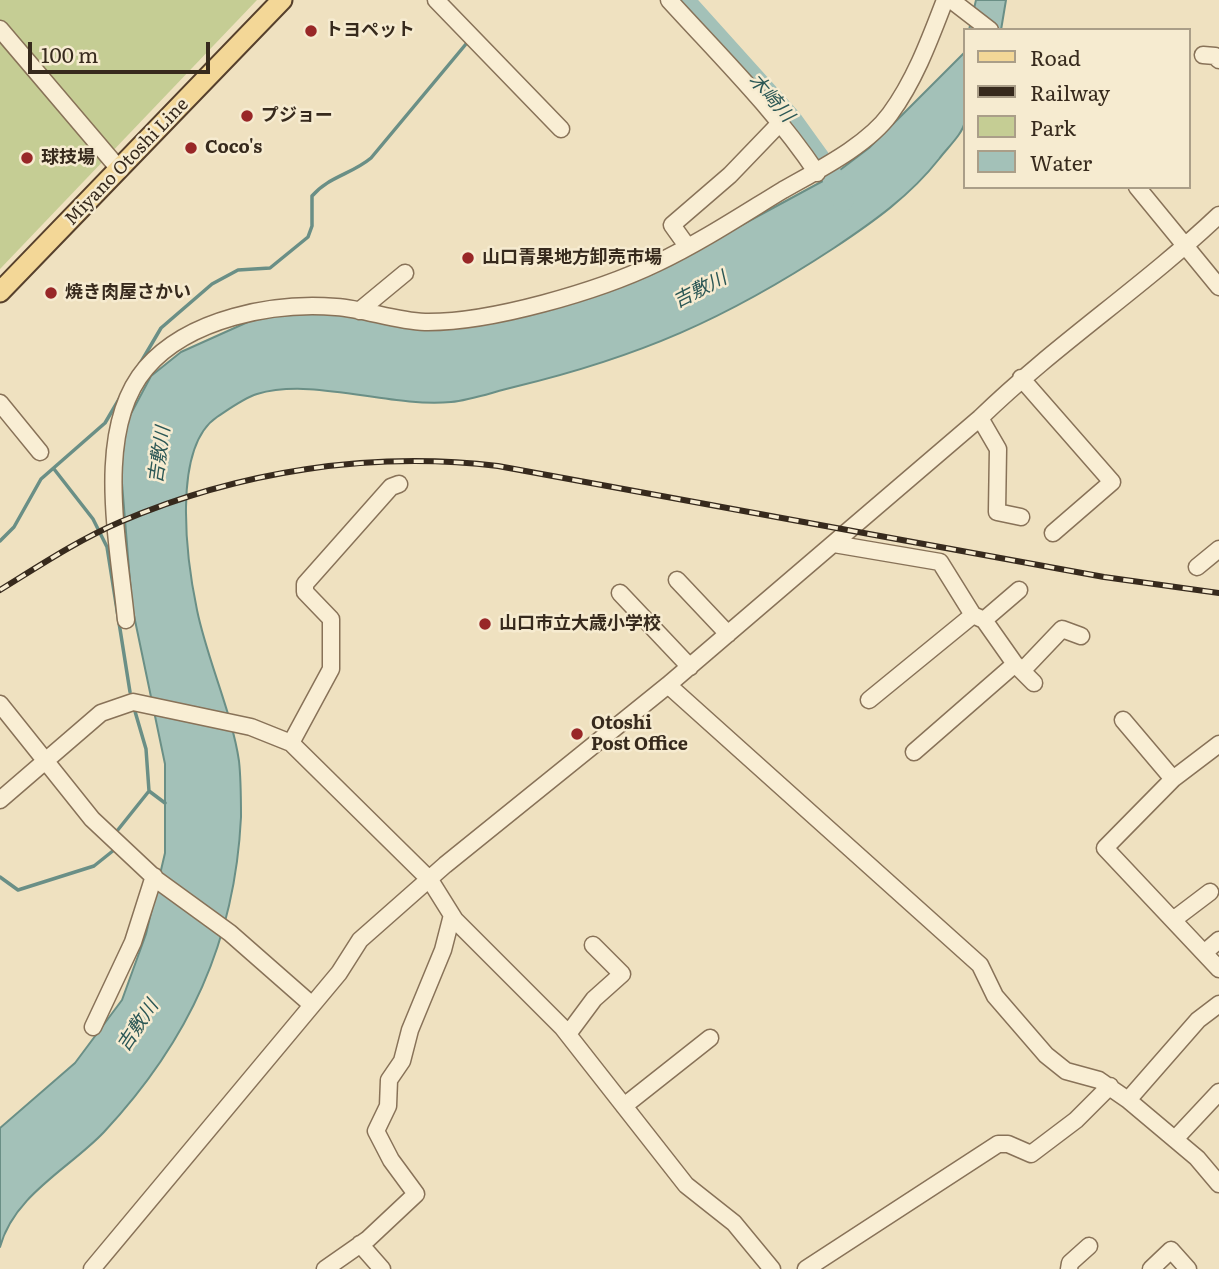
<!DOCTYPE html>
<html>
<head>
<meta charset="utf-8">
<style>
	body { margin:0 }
	#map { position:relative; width:1219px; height:1269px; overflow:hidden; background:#efe1c0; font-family:Literata,serif }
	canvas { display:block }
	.legend { position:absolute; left:963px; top:28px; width:228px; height:161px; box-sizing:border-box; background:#f6ebd0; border:2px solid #aa9e88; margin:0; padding:9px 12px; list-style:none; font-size:21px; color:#372a1d }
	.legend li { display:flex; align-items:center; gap:14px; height:35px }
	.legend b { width:35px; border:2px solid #aa9e88 }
	.scale { position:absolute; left:28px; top:42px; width:182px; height:32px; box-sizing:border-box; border:4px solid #372a1d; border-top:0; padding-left:9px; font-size:21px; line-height:24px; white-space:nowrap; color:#372a1d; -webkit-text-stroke:5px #f6ebd0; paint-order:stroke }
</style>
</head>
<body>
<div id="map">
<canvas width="1219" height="1269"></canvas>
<ul class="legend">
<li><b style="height:9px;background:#f3d797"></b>Road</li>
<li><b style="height:9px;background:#372a1d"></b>Railway</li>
<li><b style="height:19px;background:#c5cd94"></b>Park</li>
<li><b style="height:19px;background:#a3c1b8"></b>Water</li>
</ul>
<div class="scale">100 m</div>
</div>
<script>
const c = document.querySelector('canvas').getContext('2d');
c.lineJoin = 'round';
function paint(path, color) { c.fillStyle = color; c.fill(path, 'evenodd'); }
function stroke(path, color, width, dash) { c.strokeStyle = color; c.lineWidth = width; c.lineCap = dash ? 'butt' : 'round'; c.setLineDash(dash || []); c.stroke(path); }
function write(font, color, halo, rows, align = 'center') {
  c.font = font + ' Literata,"Noto Sans JP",serif'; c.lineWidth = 5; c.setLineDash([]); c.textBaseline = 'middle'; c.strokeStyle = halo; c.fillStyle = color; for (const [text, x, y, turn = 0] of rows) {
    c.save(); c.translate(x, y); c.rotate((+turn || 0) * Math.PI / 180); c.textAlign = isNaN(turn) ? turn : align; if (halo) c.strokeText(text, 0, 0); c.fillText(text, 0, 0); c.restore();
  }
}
paint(new Path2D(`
	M0,0H257L0,269Z`), '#c5cd94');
const water = new Path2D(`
	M976,0H1006L1001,30H969Z
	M965,47C965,70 970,99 965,121C963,134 947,148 939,159C910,196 873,222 834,248C726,319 639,357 514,387C493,392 471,400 451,402C390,408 314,377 257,394C244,398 229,409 217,417C171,448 187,562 197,610C207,659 232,713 239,761C241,779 241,799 241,817C235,941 189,1041 104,1132C70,1168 14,1195 0,1247V1128L75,1063L122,1000L146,934L165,853V764L132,606L121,471L126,423L151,376L181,352L250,321L287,313L323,312L431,327L677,260L832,176L869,148L964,53Z`);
paint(water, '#a3c1b8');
stroke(water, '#6a8f86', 2);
stroke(new Path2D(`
	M54,469L93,519L107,547L130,692
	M0,541L14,527L41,479L105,423L161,328L212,284L238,270L270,268L308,237L312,226V196C328,177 352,174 371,158L466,44
	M134,708L146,749L149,791L165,803
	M117,831L149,791
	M0,877L18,890L94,866L114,850`), '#6a8f86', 3.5);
stroke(new Path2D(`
	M684,0L791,119L832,176L843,201`), '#a3c1b8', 21);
const minor = new Path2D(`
	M436,0L561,129
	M669,0C720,56 775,110 817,173
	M951,0L990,30
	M0,29L120,170
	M1203,55L1215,56L1219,60
	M1137,187L1219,287
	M687,246L672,225L730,175L780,123
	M359,311L405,273
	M1021,378L1112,482L1053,533
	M0,403L40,452
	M980,418L998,449L997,512L1021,517
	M834,544L940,562L973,615L984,620L1015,664L1034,683
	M1197,567L1219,549
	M677,580L728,634
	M620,593L690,667
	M126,620C119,545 93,430 146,368C189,318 274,302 336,307C366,309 394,321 425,322C490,323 599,291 657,263C701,242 742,215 783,190C816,171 867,146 890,114C915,80 930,39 945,0
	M984,620L1019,590
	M1022,671L1062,629L1081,636
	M668,685L980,965L995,996L1046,1055L1066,1071L1099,1080L1128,1100L1197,1158L1219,1184
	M869,700L973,615
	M0,704L92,819L157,880L230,933L312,1005
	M1123,720L1173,779
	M291,743L331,669V619L305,592V584L391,487L399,484
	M1219,744L1173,779L1105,848L1219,969
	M914,752L1015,664
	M0,800L101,713L133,702L251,727L291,743L430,880L455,920L562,1027L686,1185L734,1223L772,1269
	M1173,920L1210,892
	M1204,953L1219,940
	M93,1027L133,942L154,876
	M568,1034L594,999L622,974L593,945
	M1128,1100L1198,1020L1219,1004
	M624,1106L710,1038
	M1175,1139L1219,1092
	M360,1244L382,1269
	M92,1269L339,973L360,940L445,865L668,685L980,418C1055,345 1143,287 1219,215
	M325,1269L368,1239L416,1194L391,1160L376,1131L388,1106L389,1080L402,1061L410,1030L443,950L452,915
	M806,1269L998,1144H1008L1031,1154L1076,1120L1110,1086
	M1069,1269L1070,1263L1089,1246
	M1151,1269L1171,1250L1188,1269`);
const major = new Path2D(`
	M0,292L282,0`);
stroke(minor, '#887258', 19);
stroke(major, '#56402c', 23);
stroke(minor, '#f9eed4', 16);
stroke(major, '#f3d797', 19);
const rail = new Path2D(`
	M0,590C39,566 78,540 120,522C239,471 370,451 498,466L1104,577L1219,593`);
stroke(rail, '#372a1d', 6);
stroke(rail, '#f6ebd0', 3.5, [10]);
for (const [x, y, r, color] of [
	[311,31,7,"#982727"],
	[247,116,7,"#982727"],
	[191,148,7,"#982727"],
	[27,158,7,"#982727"],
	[468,258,7,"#982727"],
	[51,293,7,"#982727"],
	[485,624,7,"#982727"],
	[577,734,7,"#982727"]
]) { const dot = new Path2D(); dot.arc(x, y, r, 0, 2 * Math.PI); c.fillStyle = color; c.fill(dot); stroke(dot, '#f6ebd0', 2.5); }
write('bold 18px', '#372a1d', '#f6ebd0', [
	["トヨペット",325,31],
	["プジョー",261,116],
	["Coco's",205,148],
	["球技場",41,158],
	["山口青果地方卸売市場",482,258],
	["焼き肉屋さかい",65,293],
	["山口市立大歳小学校",499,624],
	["Otoshi",591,724],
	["Post Office",591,745]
], 'left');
write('18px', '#372a1d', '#f6ebd0', [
	["Miyano Otoshi Line",127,162,-46]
]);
write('italic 19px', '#2b5755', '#f6ebd0', [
	["木崎川",771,98,49],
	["吉敷川",700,290,-27],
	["吉敷川",160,455,-82],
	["吉敷川",138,1026,-56]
]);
</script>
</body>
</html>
